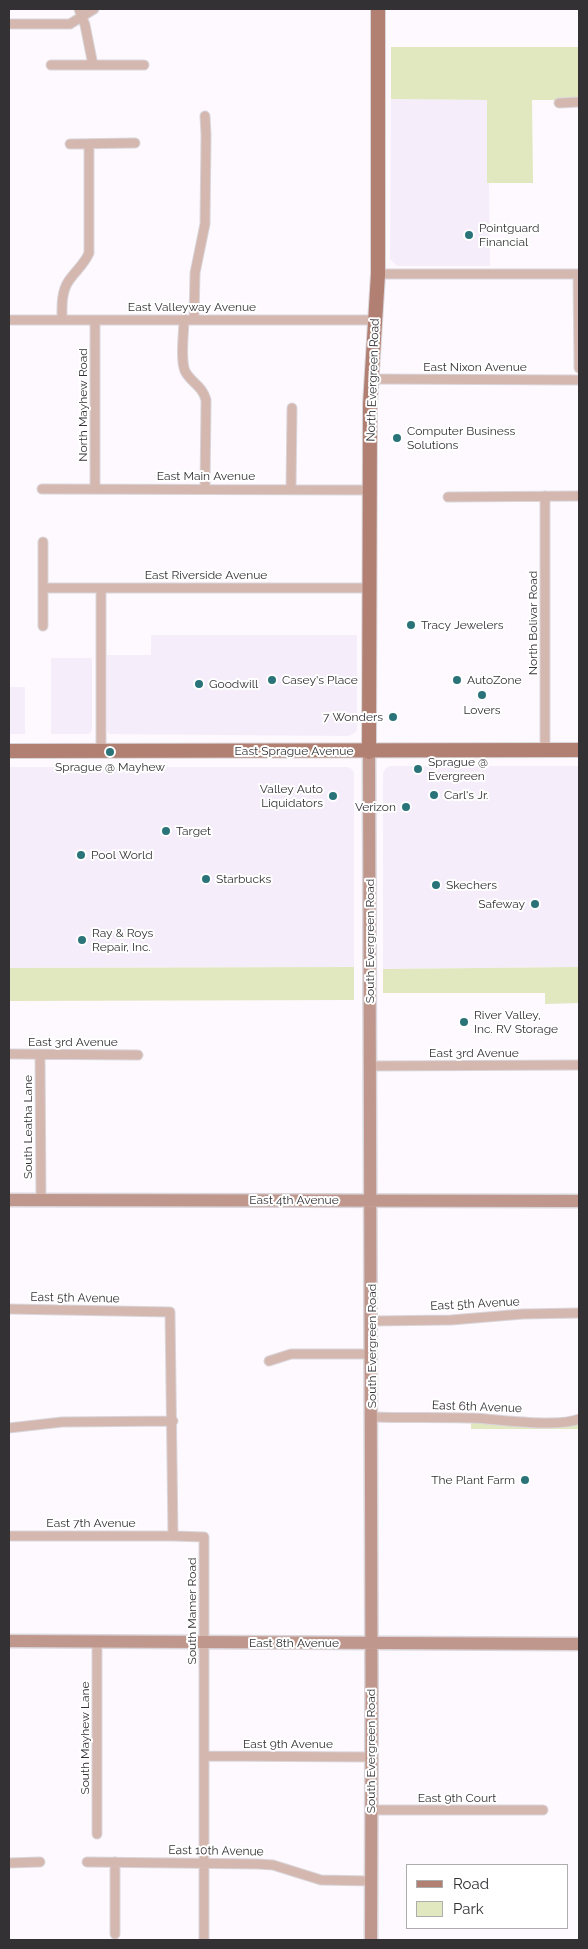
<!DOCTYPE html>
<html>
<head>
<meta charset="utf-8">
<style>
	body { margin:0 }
	#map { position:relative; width:588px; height:1949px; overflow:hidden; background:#fdf9fe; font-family:Raleway,sans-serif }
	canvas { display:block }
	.frame { position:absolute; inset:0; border:10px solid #333134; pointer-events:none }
	.legend { position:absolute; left:406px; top:1864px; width:162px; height:65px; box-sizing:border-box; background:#fff; border:1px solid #adadae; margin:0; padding:6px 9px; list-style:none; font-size:15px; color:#333134 }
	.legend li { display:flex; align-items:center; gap:10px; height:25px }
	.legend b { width:25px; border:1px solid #adadae }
</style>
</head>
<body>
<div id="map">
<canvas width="588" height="1949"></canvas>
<div class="frame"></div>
<ul class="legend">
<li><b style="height:6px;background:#b18072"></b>Road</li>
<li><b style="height:14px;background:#e1e8bf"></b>Park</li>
</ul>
</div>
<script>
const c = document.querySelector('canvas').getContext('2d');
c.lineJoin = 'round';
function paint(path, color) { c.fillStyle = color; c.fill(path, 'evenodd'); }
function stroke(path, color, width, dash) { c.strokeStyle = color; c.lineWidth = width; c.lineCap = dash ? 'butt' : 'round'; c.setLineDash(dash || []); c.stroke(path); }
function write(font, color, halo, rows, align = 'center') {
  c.font = font + ' Raleway,sans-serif'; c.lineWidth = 4; c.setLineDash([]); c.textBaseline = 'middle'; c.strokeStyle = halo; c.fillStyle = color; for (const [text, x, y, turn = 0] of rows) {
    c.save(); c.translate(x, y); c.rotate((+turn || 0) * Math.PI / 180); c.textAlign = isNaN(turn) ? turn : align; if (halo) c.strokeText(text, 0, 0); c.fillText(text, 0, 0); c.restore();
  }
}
paint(new Path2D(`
	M391,99L487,100V183H489L490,266H397L390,259Z
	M151,635H357V730L353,734L348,736L109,734L107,731V655H151Z
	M51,658H92V730L89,734H51Z
	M9,687H25V734H9Z
	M390,766H579V967L383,969V773L386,768Z
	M9,767H347L352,769L354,773V967L9,968Z`), '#f6edfa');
paint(new Path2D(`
	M391,47H579V100H532L533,183H487V100L391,99Z
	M354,967V1000L9,1001V968Z
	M579,967V1003L545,1004V993H383V969Z
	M471,1421L535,1425H579V1429H471Z`), '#e1e8bf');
const street = new Path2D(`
	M79,9L85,25L93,65
	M9,24H70L94,9
	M51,65H144
	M559,103L579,102
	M70,144L135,143
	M378,274H579
	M578,274L579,368
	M184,319C184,332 180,359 185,371C191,383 202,385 206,400L205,489
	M194,319L195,273L205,224L206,135L205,116
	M9,320H375
	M62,320C62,308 61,293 68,282C75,271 84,265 89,253V144
	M371,379L579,380
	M42,489L370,490
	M95,489V321
	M291,489L292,408
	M448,497L579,496
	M43,588H369
	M101,588V751
	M43,626V542
	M545,750V496
	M9,1054L138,1055
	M40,1055L41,1199
	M369,1066L579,1065
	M9,1309L170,1312L173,1536L204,1537V1940
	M372,1321L451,1320L523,1314L579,1313
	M269,1361L291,1354H372
	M372,1417C405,1418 439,1417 472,1418C498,1419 557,1428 579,1419
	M9,1428L62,1422L173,1421
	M9,1536H173
	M205,1756L371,1757
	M371,1810H543
	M97,1834V1641
	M87,1862L257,1864L273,1865L321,1880L371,1881
	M115,1862V1934
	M9,1863L40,1862`);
const secondary = new Path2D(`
	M369,752C369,1148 373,1544 371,1940
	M9,1200L579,1201
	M9,1641L579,1644`);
const primary = new Path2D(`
	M9,751L579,750
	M369,752L370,404L378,274V9`);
stroke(street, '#d9d5da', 11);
stroke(secondary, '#d9d5da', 15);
stroke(primary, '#d9d5da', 16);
stroke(street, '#d4b8b0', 9);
stroke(secondary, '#c0978c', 12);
stroke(primary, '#b18072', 14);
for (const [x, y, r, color] of [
	[469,235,5,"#297379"],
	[397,438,5,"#297379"],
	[411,625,5,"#297379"],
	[272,680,5,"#297379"],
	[457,680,5,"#297379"],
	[199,684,5,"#297379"],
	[482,695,5,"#297379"],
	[393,717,5,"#297379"],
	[110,752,5,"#297379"],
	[418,769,5,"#297379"],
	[434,795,5,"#297379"],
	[333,796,5,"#297379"],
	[406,807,5,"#297379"],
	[166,831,5,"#297379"],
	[81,855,5,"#297379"],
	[206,879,5,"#297379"],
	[436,885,5,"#297379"],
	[535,904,5,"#297379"],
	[82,940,5,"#297379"],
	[464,1022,5,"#297379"],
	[525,1480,5,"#297379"]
]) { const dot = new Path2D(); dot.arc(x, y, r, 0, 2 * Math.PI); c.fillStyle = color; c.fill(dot); stroke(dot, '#fff', 2); }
write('12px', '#333134', '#fff', [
	["Pointguard",479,228],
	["Financial",479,242],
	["Computer Business",407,431],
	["Solutions",407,445],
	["Tracy Jewelers",421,625],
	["Casey's Place",282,680],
	["AutoZone",467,680],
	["Goodwill",209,684],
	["Lovers",482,710,"center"],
	["7 Wonders",383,717,"right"],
	["Sprague @",428,762],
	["Evergreen",428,776],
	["Sprague @ Mayhew",110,767,"center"],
	["Valley Auto",323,789,"right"],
	["Liquidators",323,803,"right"],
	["Carl's Jr.",444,795],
	["Verizon",396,807,"right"],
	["Target",176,831],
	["Pool World",91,855],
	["Starbucks",216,879],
	["Skechers",446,885],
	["Safeway",525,904,"right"],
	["Ray & Roys",92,933],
	["Repair, Inc.",92,947],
	["River Valley,",474,1015],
	["Inc. RV Storage",474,1029],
	["The Plant Farm",515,1480,"right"]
], 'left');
write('12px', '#333134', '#fff', [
	["East Valleyway Avenue",192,307],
	["East Nixon Avenue",475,367],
	["North Evergreen Road",373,380,-88],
	["North Mayhew Road",83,405,-90],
	["East Main Avenue",206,476],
	["East Riverside Avenue",206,575],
	["North Bolivar Road",533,623,-90],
	["East Sprague Avenue",294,751],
	["South Evergreen Road",370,941,-90],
	["East 3rd Avenue",73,1042],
	["East 3rd Avenue",474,1053],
	["South Leatha Lane",28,1127,-90],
	["East 4th Avenue",294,1200],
	["East 5th Avenue",75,1298,1],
	["East 5th Avenue",475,1304,-3],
	["South Evergreen Road",372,1346,-90],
	["East 6th Avenue",477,1407,2],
	["East 7th Avenue",91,1523],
	["South Mamer Road",192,1611,-90],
	["East 8th Avenue",294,1643],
	["South Mayhew Lane",85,1738,-90],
	["East 9th Avenue",288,1744],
	["South Evergreen Road",371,1751,-90],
	["East 9th Court",457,1798],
	["East 10th Avenue",216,1851,1]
]);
</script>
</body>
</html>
